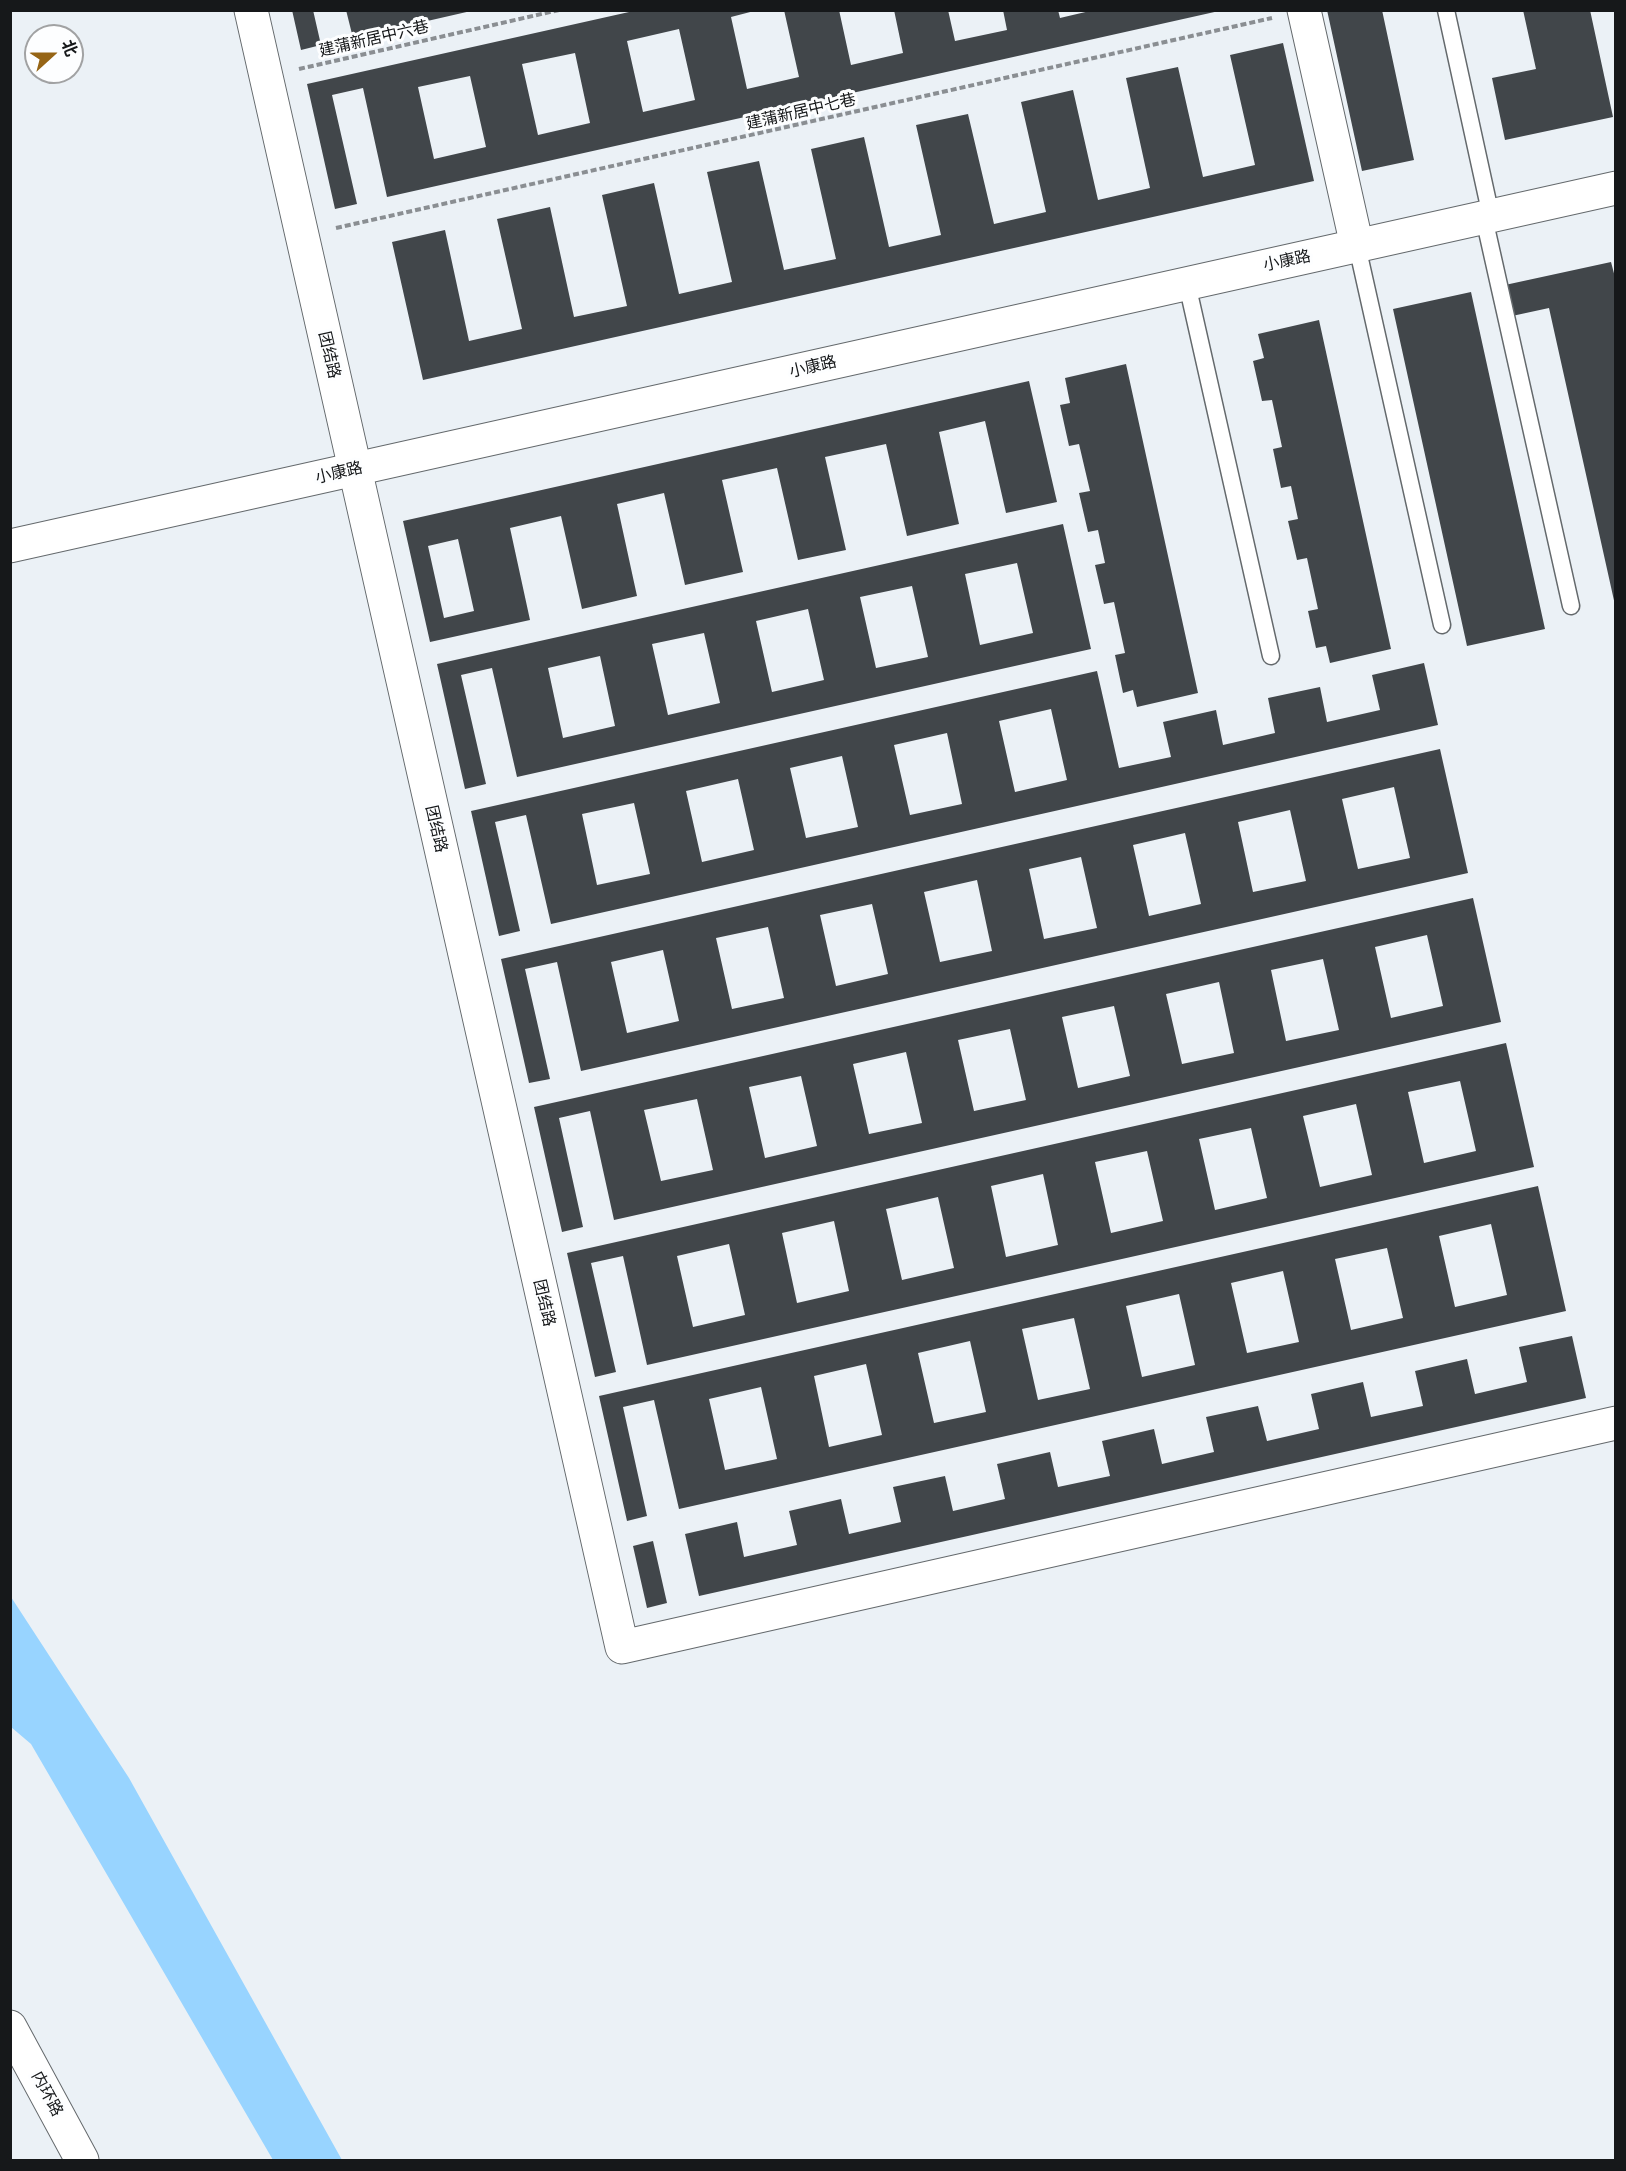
<!DOCTYPE html>
<html>
<head>
<meta charset="utf-8">
<style>
	body { margin:0 }
	#map { position:relative; width:1626px; height:2171px; overflow:hidden; background:#ebf1f6; font-family:"Work Sans","Noto Sans SC",sans-serif }
	canvas { display:block }
	.frame { position:absolute; inset:0; border:12px solid #16181a; pointer-events:none }
	.north { position:absolute; left:24px; top:24px; width:60px; height:60px; box-sizing:border-box; background:#fdfeff; border:2px solid #a1a2a3; border-radius:50%; rotate:69deg; font-size:16px; font-weight:700; line-height:24px; text-align:center; color:#16181a }
	.north::after { content:''; display:block; margin:auto; width:21px; height:27px; background:#966516; clip-path:polygon(50% 0,100% 100%,50% 72%,0 100%) }
</style>
</head>
<body>
<div id="map">
<canvas width="1626" height="2171"></canvas>
<div class="frame"></div>
<div class="north">北</div>
</div>
<script>
const c = document.querySelector('canvas').getContext('2d');
c.lineJoin = 'round';
function paint(path, color) { c.fillStyle = color; c.fill(path, 'evenodd'); }
function stroke(path, color, width, dash) { c.strokeStyle = color; c.lineWidth = width; c.lineCap = dash ? 'butt' : 'round'; c.setLineDash(dash || []); c.stroke(path); }
function write(font, color, halo, rows, align = 'center') {
  c.font = font + ' "Work Sans","Noto Sans SC",sans-serif'; c.lineWidth = 6; c.setLineDash([]); c.textBaseline = 'middle'; c.strokeStyle = halo; c.fillStyle = color; for (const [text, x, y, turn = 0] of rows) {
    c.save(); c.translate(x, y); c.rotate((+turn || 0) * Math.PI / 180); c.textAlign = isNaN(turn) ? turn : align; if (halo) c.strokeText(text, 0, 0); c.fillText(text, 0, 0); c.restore();
  }
}
paint(new Path2D(`
	M11,1597L129,1778L342,2160H273L31,1744L11,1727Z`), '#98d4ff');
paint(new Path2D(`
	M292,10H313L321,45L301,50Z
	M346,10H471V11L353,38Z
	M638,10H758L731,17L747,89L799,77L784,10H839L851,65L903,53L894,10H948L955,41L1007,30L1003,10H1058L1060,18L1094,10L1219,11L387,197L363,88L332,95L357,204L335,209L307,84ZM679,29L695,100L643,112L627,41ZM575,53L590,123L538,135L522,64ZM470,76L486,147L434,159L418,87Z
	M1327,10H1382L1414,160L1362,171Z
	M1523,10H1590L1613,117L1505,140L1492,78L1536,69Z
	M1283,43L1314,181L423,380L392,242L445,230L469,341L522,329L497,219L550,207L574,317L627,306L602,195L654,183L679,294L732,282L707,172L759,161L784,270L836,259L811,149L864,137L889,247L941,235L916,125L968,114L994,224L1046,212L1021,102L1073,90L1098,200L1150,188L1126,78L1178,67L1203,177L1255,165L1230,55Z
	M1611,262L1616,281L1615,605L1549,308L1512,316L1505,285Z
	M1471,292L1545,629L1467,646L1393,309Z
	M1319,320L1391,649L1330,663L1326,646L1316,648L1308,611L1318,609L1307,558L1297,560L1288,521L1298,519L1291,486L1281,488L1273,449L1282,447L1272,400L1262,401L1253,361L1264,358L1258,334Z
	M1126,364L1198,693L1137,707L1133,690L1123,693L1115,655L1125,653L1114,602L1104,604L1095,565L1105,563L1098,530L1088,532L1079,493L1090,491L1079,444L1069,446L1060,405L1070,403L1065,378Z
	M1029,381L1057,502L1006,513L985,421L939,432L959,524L907,536L886,444L825,457L846,550L798,560L777,468L722,480L743,572L685,585L664,493L617,504L637,596L582,609L561,516L510,528L530,620L430,642L403,521ZM458,539L474,611L444,618L428,546Z
	M1063,524L1091,649L517,777L492,668L461,675L486,784L465,789L437,664ZM1017,563L1033,633L980,645L965,574ZM912,586L928,657L876,668L860,597ZM808,609L824,680L772,692L756,621ZM704,633L720,703L668,715L652,644ZM600,656L615,726L563,738L548,668Z
	M1424,663L1438,725L551,924L526,815L495,822L520,931L499,936L471,811L1097,671L1119,768L1171,757L1163,722L1216,710L1223,745L1275,733L1268,698L1320,687L1327,722L1380,710L1372,675ZM1051,709L1067,780L1015,792L999,721ZM947,733L962,804L910,815L894,745ZM842,756L858,827L806,838L790,768ZM738,779L754,850L702,862L686,791ZM634,803L650,874L597,885L582,814Z
	M1440,749L1468,873L581,1071L557,962L525,969L550,1079L529,1083L501,959ZM1394,787L1410,858L1358,869L1342,799ZM1290,810L1306,881L1253,892L1238,822ZM1185,833L1201,904L1149,916L1133,845ZM1081,857L1097,928L1044,939L1029,869ZM977,880L992,951L940,962L924,892ZM872,904L888,974L836,986L820,915ZM768,927L784,998L732,1009L716,938ZM663,950L679,1021L627,1033L611,962Z
	M1473,898L1501,1022L614,1220L590,1111L559,1118L583,1227L562,1232L534,1107ZM1427,935L1443,1006L1391,1018L1375,947ZM1323,959L1339,1030L1286,1041L1271,970ZM1219,982L1234,1053L1182,1064L1166,994ZM1114,1006L1130,1076L1078,1088L1062,1017ZM1010,1029L1026,1100L974,1111L958,1040ZM906,1052L922,1123L869,1134L853,1064ZM801,1076L817,1146L765,1158L749,1087ZM697,1099L713,1170L661,1181L644,1110Z
	M1506,1043L1534,1167L647,1365L623,1256L591,1263L616,1372L595,1377L567,1253ZM1460,1081L1476,1151L1424,1163L1408,1092ZM1356,1104L1372,1175L1320,1187L1303,1116ZM1251,1128L1267,1198L1215,1210L1199,1139ZM1147,1151L1163,1221L1111,1233L1095,1162ZM1043,1174L1058,1245L1006,1257L991,1186ZM938,1197L954,1268L902,1280L886,1209ZM834,1221L849,1291L797,1303L782,1233ZM729,1244L745,1315L693,1327L677,1256Z
	M1538,1186L1566,1311L679,1509L654,1400L623,1407L647,1516L627,1521L599,1396ZM1491,1224L1507,1295L1455,1307L1439,1236ZM1387,1248L1403,1318L1351,1330L1335,1259ZM1283,1271L1299,1342L1247,1353L1231,1283ZM1179,1294L1195,1365L1142,1377L1126,1306ZM1074,1318L1090,1389L1038,1400L1022,1329ZM970,1341L986,1412L934,1423L918,1353ZM866,1364L882,1435L829,1447L814,1376ZM761,1387L777,1459L725,1470L709,1399Z
	M1572,1336L1586,1398L699,1596L685,1534L737,1522L744,1557L797,1545L789,1511L841,1499L849,1534L901,1522L893,1487L945,1476L953,1511L1005,1499L997,1464L1050,1452L1058,1487L1110,1476L1102,1441L1154,1429L1162,1464L1214,1452L1206,1417L1258,1406L1267,1441L1319,1429L1311,1394L1363,1382L1371,1417L1423,1406L1415,1371L1467,1359L1475,1394L1527,1382L1519,1347Z
	M653,1541L667,1603L647,1608L633,1546Z`), '#41464a');
const service = new Path2D(`
	M1446,10L1491,216
	M1484,218L1571,606
	M1357,246L1442,625
	M1187,284L1271,656`);
const minor = new Path2D(`
	M251,10L622,1647L1616,1423
	M1304,10L1357,246`);
const tertiary = new Path2D(`
	M10,546L1616,188
	M10,2027L82,2160`);
stroke(service, '#64696c', 19);
stroke(minor, '#64696c', 35);
stroke(tertiary, '#64696c', 35);
stroke(new Path2D(`
	M299,69L559,10
	M336,228L1272,18`), '#8a8e92', 4, [6, 3]);
stroke(service, '#fff', 16);
stroke(minor, '#fff', 33);
stroke(tertiary, '#fff', 33);
write('16px', '#16181a', '#fdfeff', [
	["建蒲新居中六巷",374,39,-13],
	["建蒲新居中七巷",801,112,-13],
	["小康路",1287,261,-12],
	["团结路",329,355,77],
	["小康路",813,367,-13],
	["小康路",339,473,-13],
	["团结路",436,829,77],
	["团结路",544,1303,77],
	["内环路",47,2094,62]
]);
</script>
</body>
</html>
